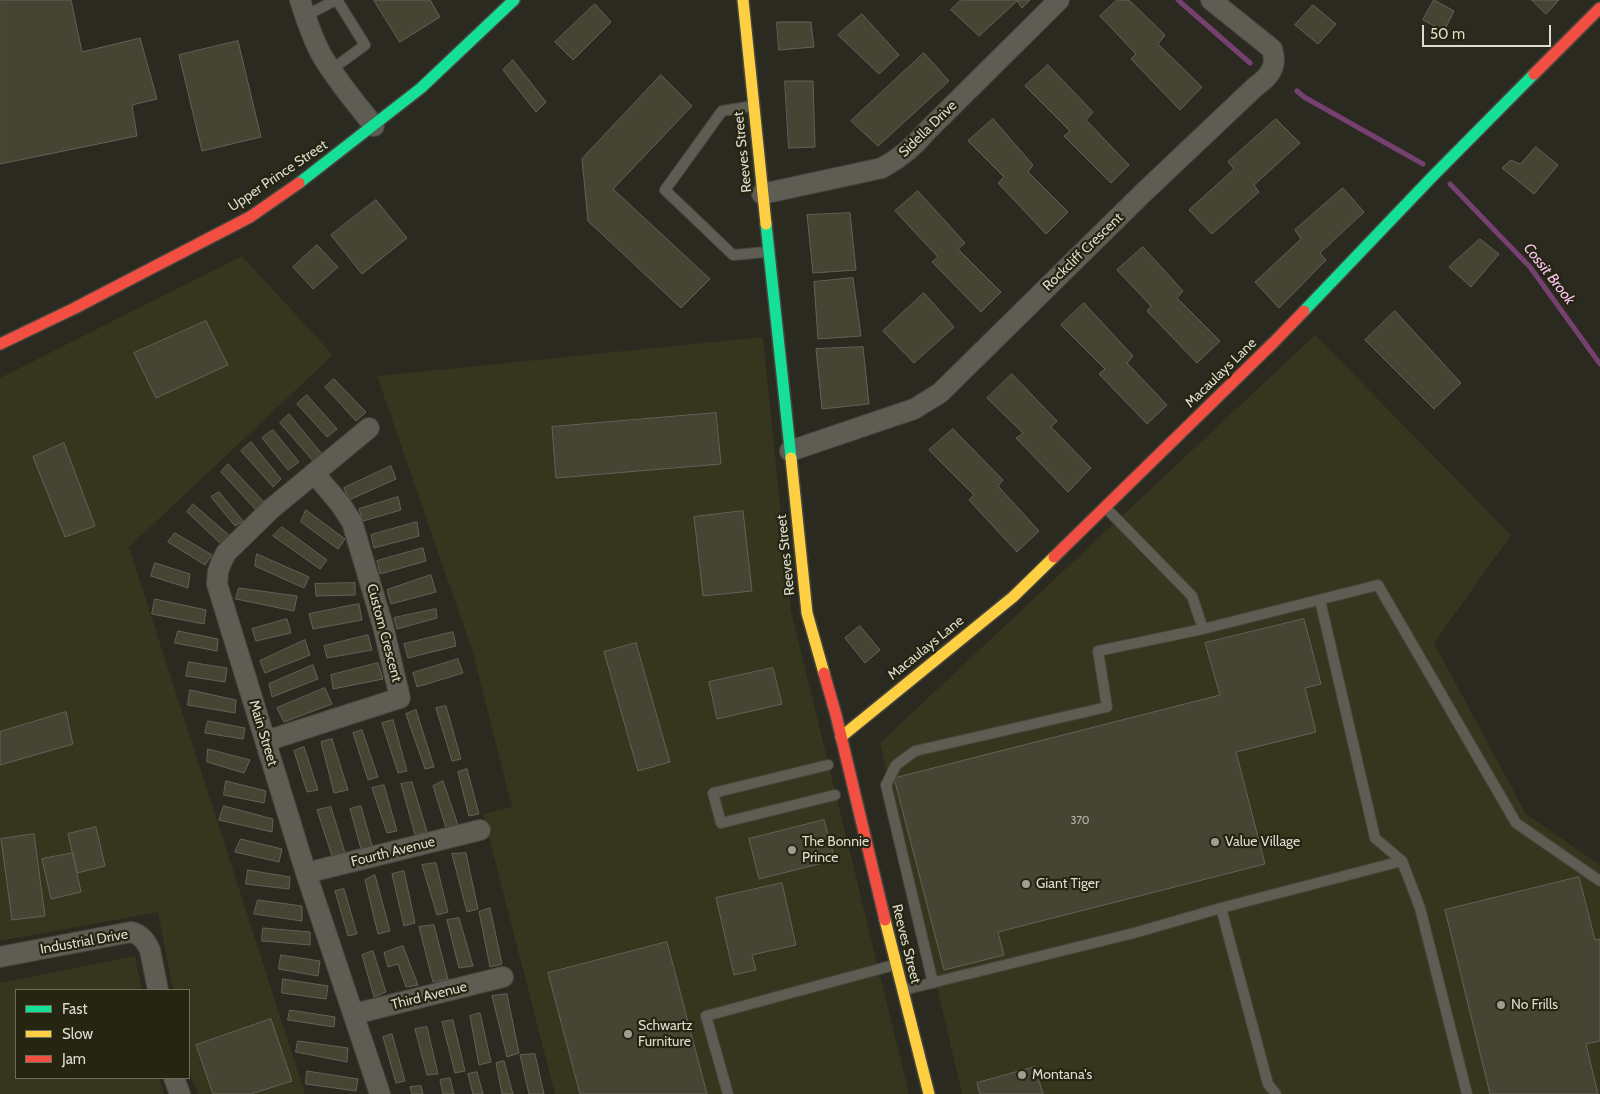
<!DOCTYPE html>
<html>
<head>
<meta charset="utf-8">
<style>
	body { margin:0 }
	#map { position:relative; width:1600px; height:1094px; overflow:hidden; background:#2a2a20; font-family:Cabin,sans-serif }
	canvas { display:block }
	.legend { position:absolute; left:15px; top:989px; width:175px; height:90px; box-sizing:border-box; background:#252511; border:1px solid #6e6e5d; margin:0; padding:6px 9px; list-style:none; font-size:15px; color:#dcdcd0 }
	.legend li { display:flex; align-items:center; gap:10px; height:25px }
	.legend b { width:25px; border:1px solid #6e6e5d }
	.scale { position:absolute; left:1422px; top:25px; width:129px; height:22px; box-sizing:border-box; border:2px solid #dcdcd0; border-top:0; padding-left:6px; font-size:15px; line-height:18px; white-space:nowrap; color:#dcdcd0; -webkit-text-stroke:4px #252511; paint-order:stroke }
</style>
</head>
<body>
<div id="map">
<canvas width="1600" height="1094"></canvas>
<ul class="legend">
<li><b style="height:6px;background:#16e098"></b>Fast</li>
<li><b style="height:6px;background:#ffcf43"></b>Slow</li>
<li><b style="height:6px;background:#f24e42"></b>Jam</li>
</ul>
<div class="scale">50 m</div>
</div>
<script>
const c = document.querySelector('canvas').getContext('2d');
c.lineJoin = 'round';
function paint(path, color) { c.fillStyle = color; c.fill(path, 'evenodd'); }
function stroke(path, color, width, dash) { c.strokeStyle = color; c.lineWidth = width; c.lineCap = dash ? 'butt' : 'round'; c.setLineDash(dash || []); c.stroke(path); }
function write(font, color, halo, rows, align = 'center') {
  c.font = font + ' Cabin,sans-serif'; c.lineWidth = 4.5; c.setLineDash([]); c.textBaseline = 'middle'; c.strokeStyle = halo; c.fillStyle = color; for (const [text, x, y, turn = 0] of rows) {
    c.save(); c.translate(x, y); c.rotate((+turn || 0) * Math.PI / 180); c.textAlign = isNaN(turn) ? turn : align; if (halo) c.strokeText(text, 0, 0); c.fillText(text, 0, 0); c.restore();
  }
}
paint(new Path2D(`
	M242,256L333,355L129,547L305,1094H198L189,1070V990H173L158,912L0,941V378Z
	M1315,335L1511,535L1434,643L1526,814L1600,865V1094H962L880,743Z
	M763,337L791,611L909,1094H555L483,814L512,807L472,650L377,376Z
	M135,956L142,990H16V1078H159L164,1094H0V983Z`), '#36351d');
stroke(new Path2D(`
	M1178,0L1250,63
	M1297,91L1304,97L1423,164
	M1450,184L1530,267L1600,364`), '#764071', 5);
const building = new Path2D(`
	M0,0H71L82,52L140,38L157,99L132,105L137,136L0,164Z
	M374,0H430L440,17L400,42Z
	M961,0H1030L1022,8L1017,1L979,36L951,10Z
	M1117,0H1129L1165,35L1158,44L1202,87L1180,110L1131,59L1136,54L1100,16Z
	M1434,0L1454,11L1444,31L1423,20Z
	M1532,0H1559L1546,14Z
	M595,4L611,22L573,60L555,42Z
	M1313,5L1336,24L1318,44L1295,25Z
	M862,14L899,55L879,74L838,35Z
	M777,22H811L814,47L779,50Z
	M238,41L261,137L202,151L179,55Z
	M924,53L949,81L878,146L851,121Z
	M513,60L546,102L536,112L503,70Z
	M1048,65L1093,112L1086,120L1129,165L1111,183L1064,136L1070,131L1025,86Z
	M661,75L692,106L613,189L710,279L681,308L588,221L582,159Z
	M785,81H813L815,147L789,148Z
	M993,119L1033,165L1028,172L1068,212L1046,234L998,183L1004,177L968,141Z
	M1276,119L1300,143L1254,185L1259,192L1212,234L1189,210L1234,169L1228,162Z
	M1536,147L1558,165L1534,194L1502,168L1511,160L1520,164Z
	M1343,188L1364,212L1320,253L1326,260L1279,308L1255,282L1301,239L1295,230Z
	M918,191L965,243L958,249L1001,292L981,312L932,262L938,257L895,211Z
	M376,200L407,238L362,274L331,235Z
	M850,213L856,270L813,273L807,215Z
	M1480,239L1499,254L1471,287L1449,267Z
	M317,245L338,267L313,289L293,267Z
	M1143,247L1183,291L1177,298L1220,341L1197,363L1147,311L1151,306L1117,270Z
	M853,278L861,336L818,339L814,282Z
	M924,293L954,327L914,363L883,331Z
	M1084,303L1133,356L1127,363L1167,405L1147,424L1099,374L1105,369L1061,325Z
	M1395,311L1461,383L1434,409L1365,340Z
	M206,321L228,365L156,398L134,353Z
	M863,347L869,404L822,409L816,349Z
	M1012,374L1057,421L1051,427L1091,468L1068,492L1016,438L1023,433L987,398Z
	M334,379L366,412L356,421L325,387Z
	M307,395L337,429L327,437L297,404Z
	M716,413L721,464L556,478L552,427Z
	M289,414L322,454L314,462L280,423Z
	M953,429L1003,480L998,486L1039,531L1017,552L969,500L974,495L929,450Z
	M273,430L299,462L288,470L262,438Z
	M251,442L281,479L273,487L241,451Z
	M64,443L95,526L65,537L33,457Z
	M228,464L264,502L256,510L221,472Z
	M391,466L396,479L349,500L344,488Z
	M219,492L243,521L235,526L211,497Z
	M398,497L401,510L363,521L359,509Z
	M193,504L230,536L221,544L187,512Z
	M306,510L345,539L338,549L301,522Z
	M743,511L752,591L703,596L694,517Z
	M417,522L419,536L374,548L371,535Z
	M282,527L327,560L320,569L273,536Z
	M175,533L212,555L205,565L168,542Z
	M423,548L426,561L380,574L377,561Z
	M257,554L309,577L304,588L255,566Z
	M155,563L190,574L188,588L151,576Z
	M431,575L436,592L391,604L387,590Z
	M355,583V595L316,596L315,584Z
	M239,588L297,596L294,611L236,599Z
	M155,599L206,610L204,624L152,614Z
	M359,604L362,620L313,629L309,614Z
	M436,609L437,618L397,629L394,618Z
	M287,619L291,633L256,641L252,629Z
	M1304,619L1321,684L1305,688L1316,732L1236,752L1265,864L998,932L1004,955L944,970L894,778L1220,695L1205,643Z
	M860,626L880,650L865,663L845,638Z
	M178,631L218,639L217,651L175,643Z
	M453,632L456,646L408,658L404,644Z
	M368,635L372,650L327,658L324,646Z
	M305,640L310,655L265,673L260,661Z
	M636,643L670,762L638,771L604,652Z
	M458,659L463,673L417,687L413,673Z
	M189,662L227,668L225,682L186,676Z
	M378,663L383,679L333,689L331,675Z
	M313,665L318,679L272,697L269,684Z
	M773,668L782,704L717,719L709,682Z
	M325,688L332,704L284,722L277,708Z
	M190,690L236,700L235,713L188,705Z
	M446,706L461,759L452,761L436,708Z
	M416,710L434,767L425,769L406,714Z
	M66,712L73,744L0,765V732Z
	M393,720L407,771L398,773L382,723Z
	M208,721L245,728L243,739L205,733Z
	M362,730L378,777L368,780L353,733Z
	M332,739L348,790L334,793L321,742Z
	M304,747L318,790L307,792L294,751Z
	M208,749L250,760L244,773L207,762Z
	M467,769L479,814L469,816L458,772Z
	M226,781L266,791L264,803L224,795Z
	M443,781L458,825L446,828L433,786Z
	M412,782L427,832L415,835L401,784Z
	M384,785L397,831L387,833L372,788Z
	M224,806L273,819L272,832L219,820Z
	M361,806L372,846L361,849L350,809Z
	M331,807L345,853L332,856L317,810Z
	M824,820L835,860L759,879L749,839Z
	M96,827L105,866L77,873L68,834Z
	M34,834L45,916L12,920L1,839Z
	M241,839L282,849L279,862L235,852Z
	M73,853L81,892L51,899L42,859Z
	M466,853L478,909L467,912L452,854Z
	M436,863L448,912L437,915L422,865Z
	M248,870L290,877L289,889L246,884Z
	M404,871L415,923L404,926L392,874Z
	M375,875L390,931L378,934L365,880Z
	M1579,877L1595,940L1600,939V1041L1586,1044L1598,1094H1490L1445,910Z
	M782,883L796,945L752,955L756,970L734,975L716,898Z
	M344,889L357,934L348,936L335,891Z
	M258,900L302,906V921L254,914Z
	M490,908L502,964L490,967L479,912Z
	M459,918L473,966L459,968L447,920Z
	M434,925L448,979L433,982L419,927Z
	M263,928L310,932V945L262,941Z
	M667,942L707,1094H580L548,973Z
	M403,946L418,985L406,987L398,964L388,967L384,953Z
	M373,951L386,992L374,997L362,955Z
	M281,955L320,961L318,976L279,969Z
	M283,979L328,986L326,999L282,993Z
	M507,994L519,1053L507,1057L492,996Z
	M290,1010L335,1017L334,1027L288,1020Z
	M480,1013L491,1062L479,1065L470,1016Z
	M271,1019L292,1081L251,1094H213L196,1045Z
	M453,1020L465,1071L455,1073L442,1022Z
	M427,1027L438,1074L427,1075L415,1029Z
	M392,1034L405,1081L396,1083L383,1037Z
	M298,1041L348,1048L347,1062L296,1052Z
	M535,1054L544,1094H529L520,1055Z
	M504,1061L513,1094H502L496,1063Z
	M1035,1067L1043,1094H980L977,1083Z
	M307,1071L358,1079L356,1091L306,1084Z
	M477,1072L483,1094H473L468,1074Z
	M450,1078L454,1094H443L440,1080Z
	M421,1086L423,1094H412L410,1087Z`);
paint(building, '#464533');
stroke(building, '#626258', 1);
const lane = new Path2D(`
	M305,16L336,0
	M331,70L365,45L337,0
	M753,106L722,111L665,190L733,255L767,252
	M1105,507L1192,596L1203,629
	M1320,600L1375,838L1402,861
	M828,765L713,793L721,823L835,795
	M1221,908L1402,861L1420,908L1467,1094
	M933,983L886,785L896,765L915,751L1107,707L1098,651L1203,629L1378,585L1516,823L1600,881
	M903,990L1134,933L1221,908L1268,1084L1276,1094
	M728,1094L706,1016L894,965`);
const street = new Path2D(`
	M300,0C306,19 312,37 321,54C336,80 356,103 374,126
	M762,194L882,168C900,158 913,148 926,132L1059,0
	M369,428L271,509L226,553L221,563L218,572L217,584L306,873L380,1094
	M790,451L914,409L940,393L1142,194L1255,87C1269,77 1278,67 1272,49L1211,0
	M266,741L400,698L383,626L352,522L341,505L314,473
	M306,873L480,830
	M0,957L131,932C141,934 146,941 150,950L158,990
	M354,1014L503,977
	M174,1078L180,1094`);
const fast = new Path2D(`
	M299,183L421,88L514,0
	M766,224L791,458
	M1304,311L1432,177L1534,74`);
const slow = new Path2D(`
	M743,0L766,224
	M791,458L807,613L824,673
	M841,737L1013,597L1054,557
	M885,920L929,1094`);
const jam = new Path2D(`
	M1534,74L1600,8
	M0,344L73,309L250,217L299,183
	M1054,557L1274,342L1304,311
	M824,673L836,715L885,920`);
stroke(lane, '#46463d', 12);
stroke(street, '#46463d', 22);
stroke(fast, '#46463d', 14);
stroke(slow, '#46463d', 14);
stroke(jam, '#46463d', 14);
stroke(lane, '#5d5d54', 10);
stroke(street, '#5d5d54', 20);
stroke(fast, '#16e098', 11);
stroke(slow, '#ffcf43', 11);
stroke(jam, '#f24e42', 11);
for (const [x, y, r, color] of [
	[1215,842,5,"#9e9e92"],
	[792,850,5,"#9e9e92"],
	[1026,884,5,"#9e9e92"],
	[1501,1005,5,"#9e9e92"],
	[628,1034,5,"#9e9e92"],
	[1022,1075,5,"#9e9e92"]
]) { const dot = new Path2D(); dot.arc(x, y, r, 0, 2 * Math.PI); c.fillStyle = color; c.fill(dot); stroke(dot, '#252511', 2); }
write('11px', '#b6b6a9', null, [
	["370",1080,821]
]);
write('14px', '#dcdcd0', '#252511', [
	["Sidella Drive",928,129,-44],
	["Reeves Street",743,152,-96],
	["Upper Prince Street",278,176,-34],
	["Rockcliff Crescent",1083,252,-44],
	["Macaulays Lane",1221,373,-44],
	["Reeves Street",786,555,-96],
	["Custom Crescent",384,633,75],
	["Macaulays Lane",926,648,-39],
	["Main Street",263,733,73],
	["Fourth Avenue",393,852,-14],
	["Industrial Drive",84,942,-10],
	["Reeves Street",906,944,76],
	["Third Avenue",429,996,-14]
]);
write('14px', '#dcdcd0', '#252511', [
	["The Bonnie",802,842],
	["Prince",802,858],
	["Value Village",1225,842],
	["Giant Tiger",1036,884],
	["No Frills",1511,1005],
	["Schwartz",638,1026],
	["Furniture",638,1042],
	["Montana's",1032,1075]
], 'left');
write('italic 15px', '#f8c3f1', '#252511', [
	["Cossit Brook",1549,274,52]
]);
</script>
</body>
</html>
